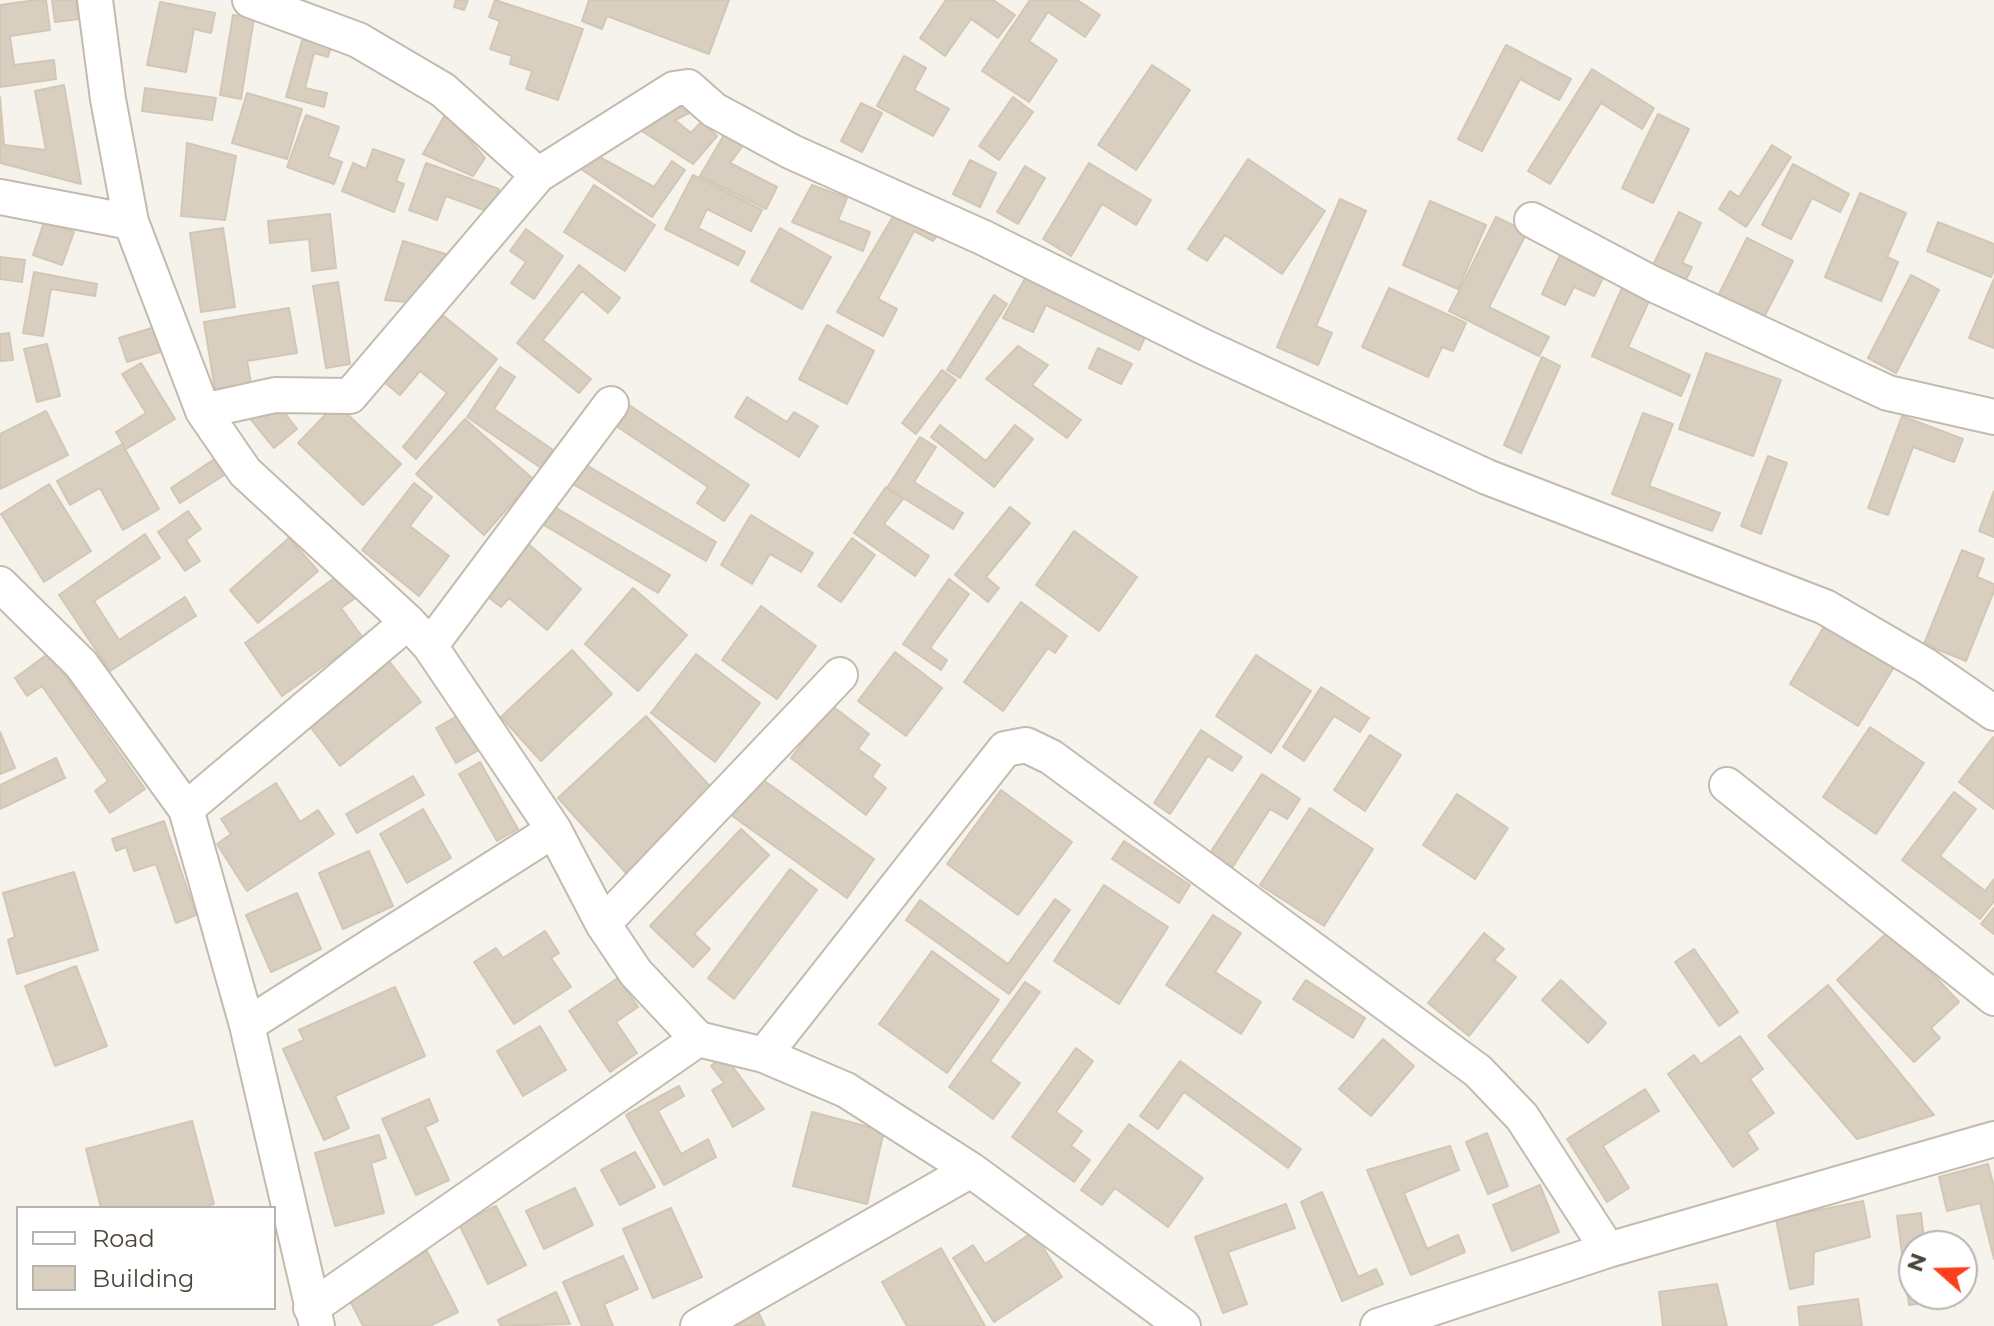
<!DOCTYPE html>
<html>
<head>
<meta charset="utf-8">
<style>
	body { margin:0 }
	#map { position:relative; width:1994px; height:1326px; overflow:hidden; background:#f6f3ec; font-family:Montserrat,sans-serif }
	canvas { display:block }
	.legend { position:absolute; left:16px; top:1206px; width:260px; height:104px; box-sizing:border-box; background:#fff; border:2px solid #b7b4b0; margin:0; padding:10px 14px; list-style:none; font-size:24px; color:#4b4439 }
	.legend li { display:flex; align-items:center; gap:16px; height:40px }
	.legend b { width:40px; border:2px solid #b7b4b0 }
	.north { position:absolute; left:1898px; top:1230px; width:80px; height:80px; box-sizing:border-box; background:#fff; border:2px solid #b7b4b0; border-radius:50%; rotate:290deg; font-size:22px; font-weight:700; line-height:32px; text-align:center; color:#4b4439 }
	.north::after { content:''; display:block; margin:auto; width:28px; height:36px; background:#fc3f1d; clip-path:polygon(50% 0,100% 100%,50% 72%,0 100%) }
</style>
</head>
<body>
<div id="map">
<canvas width="1994" height="1326"></canvas>
<ul class="legend">
<li><b style="height:10px;background:#fff"></b>Road</li>
<li><b style="height:22px;background:#d8cfc1"></b>Building</li>
</ul>
<div class="north">N</div>
</div>
<script>
const c = document.querySelector('canvas').getContext('2d');
c.lineJoin = 'round';
function paint(path, color) { c.fillStyle = color; c.fill(path, 'evenodd'); }
function stroke(path, color, width, dash) { c.strokeStyle = color; c.lineWidth = width; c.lineCap = dash ? 'butt' : 'round'; c.setLineDash(dash || []); c.stroke(path); }
const building = new Path2D(`
	M36,0H46L50,30L10,36L14,65L54,60L56,79L0,87V5Z
	M52,0H76L79,19L55,22Z
	M456,0H468L464,10L454,7Z
	M495,0L583,29L558,100L526,89L532,71L510,64L512,56L490,49L500,21L489,17Z
	M589,0H729L709,54L607,16L602,29L582,21Z
	M946,0H993L1015,15L998,38L971,19L945,56L920,38Z
	M1030,0H1077L1100,15L1085,37L1048,12L1029,41L1057,60L1029,102L982,71Z
	M160,2L215,13L211,33L194,29L186,72L147,65Z
	M233,15L254,18L241,99L220,95Z
	M304,34L332,42L328,57L314,53L305,88L327,93L324,107L286,97Z
	M1506,45L1571,79L1559,100L1520,79L1482,151L1458,139Z
	M904,56L926,68L914,90L949,109L933,136L877,106Z
	M1152,65L1190,90L1136,170L1098,145Z
	M1592,69L1654,108L1642,129L1601,103L1550,184L1528,171Z
	M64,85L81,184L0,163V97L4,145L46,150L35,91Z
	M145,88L216,98L212,120L142,111Z
	M247,93L302,109L287,159L232,143Z
	M1013,97L1033,112L999,160L979,146Z
	M861,103L882,113L862,152L841,141Z
	M675,104L689,113L675,120L691,133L701,122L717,136L693,164L637,128Z
	M446,113L485,158L473,176L423,154Z
	M1658,114L1689,129L1653,203L1622,188Z
	M306,115L339,127L328,157L342,162L334,184L287,167Z
	M724,135L745,143L730,163L777,187L766,209L700,176Z
	M187,143L236,156L225,220L181,216Z
	M1772,145L1791,157L1746,227L1719,209L1730,191L1739,197Z
	M373,149L404,160L396,181L404,184L394,212L342,191L353,163L366,169Z
	M596,155L654,187L672,161L685,170L652,217L578,167Z
	M1248,159L1325,211L1282,274L1225,235L1207,261L1188,249Z
	M970,160L996,173L980,207L953,194Z
	M426,163L499,189L492,213L446,196L437,220L409,210Z
	M1089,163L1151,200L1136,225L1102,204L1071,256L1043,239Z
	M1793,164L1849,194L1840,212L1812,198L1791,239L1762,225Z
	M1025,166L1045,178L1018,224L997,212Z
	M693,175L762,210L751,231L707,209L698,228L745,252L738,265L665,229Z
	M594,185L655,225L625,271L564,232Z
	M812,185L847,198L838,220L870,232L863,251L792,222Z
	M1860,193L1906,213L1887,257L1898,262L1881,301L1825,277Z
	M1340,199L1366,211L1316,326L1332,333L1318,365L1277,347Z
	M1430,201L1486,225L1458,289L1403,265Z
	M1679,212L1701,223L1682,263L1692,267L1683,286L1651,269Z
	M895,213L939,233L933,241L914,231L878,299L897,309L883,336L837,312Z
	M330,214L336,268L312,271L309,239L270,243L268,221Z
	M1496,217L1527,232L1489,307L1549,337L1539,356L1449,311Z
	M44,222L74,232L62,265L33,255Z
	M1938,222L1994,244V270L1991,277L1927,251Z
	M223,228L235,307L201,312L190,233Z
	M780,228L831,257L802,309L751,281Z
	M526,229L563,256L534,299L511,283L526,262L510,251Z
	M1747,238L1793,261L1763,319L1718,296Z
	M403,241L449,255L415,303L385,300Z
	M1562,251L1606,272L1594,296L1574,287L1565,305L1542,294Z
	M0,257L25,260L22,282L0,279Z
	M579,265L620,298L608,313L582,291L543,340L591,379L579,393L517,343Z
	M34,272L97,284L95,296L51,289L43,336L23,333Z
	M1911,275L1939,290L1896,373L1868,358Z
	M1026,277L1148,331L1139,350L1046,305L1033,332L1003,318Z
	M1994,279V348L1969,338Z
	M338,282L350,364L326,368L313,286Z
	M1389,288L1466,323L1453,351L1442,347L1428,377L1362,347Z
	M1622,288L1649,301L1628,347L1690,375L1681,396L1592,356Z
	M994,295L1007,304L960,378L947,370Z
	M289,308L297,353L247,361L251,383L215,390L204,322Z
	M435,309L497,359L416,459L403,447L447,393L420,371L400,395L379,378Z
	M165,324L173,348L127,362L119,338Z
	M827,325L874,351L847,404L799,379Z
	M9,333L13,360L0,361V334Z
	M47,344L60,396L37,402L24,349Z
	M1018,346L1048,365L1032,385L1081,420L1067,438L986,379Z
	M1098,348L1132,364L1121,384L1089,368Z
	M1706,353L1781,380L1753,456L1679,429Z
	M1542,357L1560,366L1521,453L1504,445Z
	M141,363L175,419L126,449L116,432L146,413L122,374Z
	M500,367L515,377L494,409L553,450L541,468L467,417Z
	M942,370L956,380L916,434L902,423Z
	M747,397L787,422L794,412L818,426L799,457L735,417Z
	M277,403L297,429L274,448L244,411Z
	M626,403L749,485L724,521L697,503L708,487L613,424Z
	M336,404L401,464L363,505L298,443Z
	M46,411L68,455L0,489V434Z
	M1643,413L1673,424L1649,486L1720,513L1712,531L1612,494Z
	M1902,416L1963,439L1954,462L1913,447L1888,515L1868,508Z
	M465,419L533,479L484,535L416,474Z
	M940,425L986,461L1015,425L1033,439L994,487L931,437Z
	M920,437L936,447L914,482L963,513L953,529L887,488Z
	M122,444L159,509L123,530L100,488L70,505L57,481Z
	M1768,456L1787,463L1761,534L1741,526Z
	M216,458L226,474L180,503L171,488Z
	M583,463L716,542L706,561L571,483Z
	M414,483L432,497L410,526L449,556L419,596L362,550Z
	M49,484L91,551L44,582L1,514Z
	M886,487L903,499L884,524L929,556L915,576L854,533Z
	M1994,491V537L1979,531Z
	M553,506L670,575L658,593L542,524Z
	M1010,507L1030,523L986,577L999,588L988,602L955,575Z
	M188,511L201,529L186,540L200,561L185,571L158,532Z
	M751,515L813,553L801,572L770,554L752,584L721,565Z
	M1074,531L1137,577L1099,631L1036,585Z
	M145,534L160,558L94,601L119,640L185,597L196,616L110,671L59,595Z
	M289,538L318,571L258,623L230,590Z
	M852,538L875,555L841,602L818,586Z
	M526,542L581,589L547,630L509,598L501,607L483,593Z
	M1962,550L1984,559L1977,577L1994,584V591L1966,661L1924,644Z
	M340,574L357,597L341,608L363,638L282,696L245,643Z
	M949,579L969,594L930,648L947,660L941,670L903,644Z
	M633,588L687,635L638,691L585,644Z
	M1021,602L1067,636L1055,653L1048,648L1003,711L964,682Z
	M761,606L816,646L777,699L722,660Z
	M1828,620L1897,662L1858,726L1790,684Z
	M572,650L612,694L541,761L501,717Z
	M382,652L421,702L340,766L302,716Z
	M895,652L942,688L906,736L858,701Z
	M49,653L145,789L110,813L95,791L108,781L42,686L27,696L15,678Z
	M696,654L760,703L715,762L651,713Z
	M1256,655L1311,691L1271,753L1216,716Z
	M1321,687L1369,718L1360,732L1334,716L1304,761L1283,747Z
	M831,705L869,734L858,749L880,765L872,777L886,788L866,815L791,758Z
	M459,715L479,750L456,763L436,728Z
	M646,716L715,792L626,873L558,798Z
	M1870,727L1924,763L1876,834L1823,797Z
	M1201,730L1242,757L1232,771L1208,756L1170,814L1154,803Z
	M0,732L15,768L0,774Z
	M1370,735L1401,755L1365,811L1334,790Z
	M1993,737L1994,739V809L1959,782Z
	M56,758L65,778L0,809V785Z
	M480,762L518,829L497,841L459,774Z
	M1262,774L1300,799L1287,819L1270,809L1232,868L1210,853Z
	M413,776L424,795L357,833L346,814Z
	M759,777L874,859L847,898L731,815Z
	M276,783L300,822L318,810L334,834L247,891L217,844L231,834L221,819Z
	M1001,790L1072,842L1018,915L947,864Z
	M1954,792L1976,809L1940,856L1985,891L1994,879V901L1980,919L1902,860Z
	M1457,794L1508,828L1475,879L1423,845Z
	M1310,808L1373,849L1324,926L1260,885Z
	M423,809L451,858L407,883L380,834Z
	M164,821L196,915L176,923L156,864L134,871L126,847L116,851L112,839Z
	M741,829L769,855L694,934L710,949L693,967L650,926Z
	M1124,841L1190,885L1179,903L1112,859Z
	M369,851L393,906L343,929L319,873Z
	M790,869L817,890L734,999L708,978Z
	M74,872L98,950L17,974L8,940L15,937L3,893Z
	M1104,885L1168,927L1119,1004L1054,961Z
	M297,893L321,949L271,972L246,915Z
	M1055,899L1070,910L1009,994L906,920L920,900L1008,964Z
	M1994,908V934L1981,924Z
	M1213,915L1241,933L1215,972L1261,1002L1241,1034L1166,985Z
	M1891,929L1959,1002L1931,1028L1940,1038L1914,1062L1837,980Z
	M545,931L559,953L551,958L571,987L514,1024L474,962L496,948L503,958Z
	M1484,933L1504,949L1494,960L1516,977L1469,1036L1428,1003Z
	M1694,949L1738,1012L1719,1026L1675,962Z
	M932,951L999,1000L947,1073L879,1024Z
	M76,966L107,1046L55,1066L25,986Z
	M618,978L638,1007L616,1022L637,1053L610,1072L569,1011Z
	M1306,980L1365,1018L1353,1038L1293,999Z
	M1561,980L1606,1023L1588,1043L1542,1000Z
	M1025,982L1040,992L990,1061L1020,1083L993,1119L949,1087Z
	M1828,985L1934,1115L1857,1139L1768,1036Z
	M395,987L425,1056L335,1096L349,1128L324,1140L283,1049L304,1040L299,1030Z
	M540,1026L566,1070L523,1096L497,1051Z
	M1740,1036L1763,1069L1750,1079L1774,1113L1747,1132L1758,1149L1733,1167L1668,1074L1694,1055L1701,1064Z
	M1383,1039L1414,1066L1371,1116L1339,1089Z
	M1076,1048L1093,1061L1056,1112L1082,1131L1071,1146L1090,1160L1074,1182L1012,1137Z
	M724,1055L764,1109L733,1127L712,1090L724,1083L711,1066Z
	M1180,1061L1301,1149L1288,1168L1184,1092L1158,1129L1140,1116Z
	M679,1086L684,1096L658,1111L681,1154L708,1139L716,1157L664,1185L626,1115Z
	M1645,1089L1659,1111L1603,1146L1629,1188L1607,1202L1567,1139Z
	M429,1099L438,1121L425,1127L449,1180L416,1195L382,1119Z
	M812,1112L884,1131L867,1204L793,1186Z
	M192,1121L214,1204L199,1208H101L86,1149Z
	M1129,1124L1203,1178L1168,1227L1115,1188L1102,1205L1081,1190Z
	M1487,1133L1508,1186L1488,1194L1466,1142Z
	M379,1135L386,1158L371,1163L384,1213L335,1226L315,1153Z
	M1450,1146L1459,1170L1404,1193L1427,1249L1458,1235L1465,1252L1411,1275L1367,1170Z
	M635,1152L655,1187L620,1205L601,1170Z
	M1988,1164L1994,1187V1259L1980,1203L1947,1211L1939,1177Z
	M1540,1185L1559,1232L1512,1251L1493,1205Z
	M575,1188L593,1225L544,1249L526,1211Z
	M1322,1192L1358,1277L1376,1269L1383,1284L1342,1301L1301,1202Z
	M1863,1201L1870,1237L1814,1252L1813,1284L1790,1289L1776,1219Z
	M1286,1204L1295,1228L1228,1252L1247,1304L1223,1313L1195,1237Z
	M496,1206L526,1265L488,1284L459,1224Z
	M671,1208L702,1277L653,1298L623,1229Z
	M1921,1213L1924,1240L1952,1236L1954,1246H1914V1294H1960L1961,1298L1909,1305L1897,1216Z
	M1033,1232L1062,1277L994,1322L953,1258L973,1245L985,1264Z
	M941,1248L985,1326H907L882,1282Z
	M427,1251L458,1312L430,1326H363L346,1293Z
	M623,1256L638,1289L604,1304L613,1326H582L563,1282Z
	M1717,1284L1727,1326H1663L1659,1292Z
	M556,1292L570,1324L501,1326L498,1320Z
	M1858,1299L1862,1326H1800L1798,1307Z
	M754,1304L765,1326H709Z`);
paint(building, '#d8cfc1');
stroke(building, '#d3c7b4', 2);
const street = new Path2D(`
	M95,0L108,99L131,222L203,411L245,472L408,622L430,646L554,830L603,924L636,973L698,1039L764,1055L846,1090L971,1170L1183,1326
	M250,0L358,40L443,90L538,175
	M0,197L131,222
	M1532,220L1653,284L1888,393L1994,417
	M203,411L275,395L350,396L538,175L674,89L688,87L714,110L792,152L982,237L1204,347L1487,477L1825,607L1926,666L1994,713
	M0,584L81,664L186,809L247,1025L317,1326
	M430,646L611,404
	M1727,785L1994,998
	M186,809L408,622
	M603,924L840,675
	M247,1025L554,830
	M764,1055L1005,749L1026,745L1051,757L1478,1071L1522,1117L1608,1250
	M311,1308L698,1039
	M698,1326L971,1170
	M1378,1326L1608,1250L1994,1139`);
stroke(street, '#c2bbae', 38);
stroke(street, '#fff', 34);
</script>
</body>
</html>
